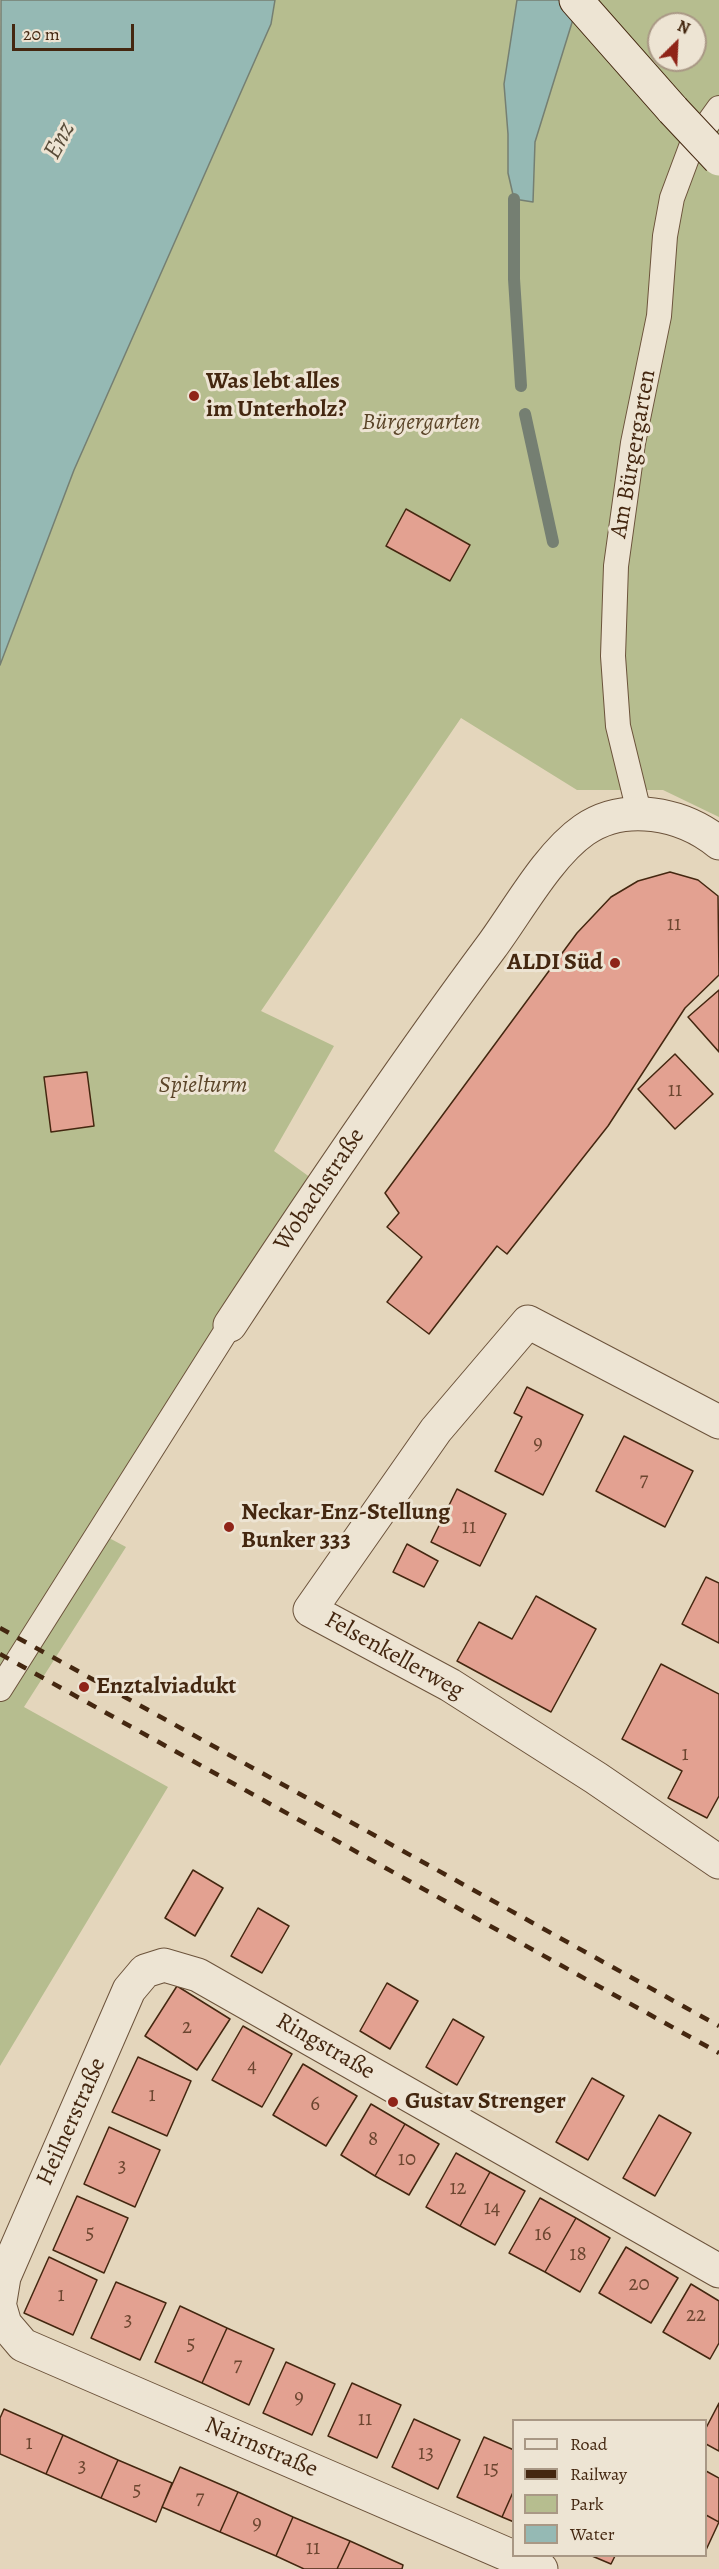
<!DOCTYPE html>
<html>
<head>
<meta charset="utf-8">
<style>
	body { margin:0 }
	#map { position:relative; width:719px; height:2569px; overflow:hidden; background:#e4d6bc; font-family:Alegreya,serif }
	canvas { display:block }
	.legend { position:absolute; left:512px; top:2419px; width:195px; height:138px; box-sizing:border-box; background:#ede4d3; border:2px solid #a99885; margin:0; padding:8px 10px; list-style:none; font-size:18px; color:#442710 }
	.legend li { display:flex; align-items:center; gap:12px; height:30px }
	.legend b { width:30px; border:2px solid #a99885 }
	.north { position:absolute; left:647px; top:12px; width:60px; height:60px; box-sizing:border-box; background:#ede4d3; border:2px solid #a99885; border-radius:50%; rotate:24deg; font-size:16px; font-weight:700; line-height:24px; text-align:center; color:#442710 }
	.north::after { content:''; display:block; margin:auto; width:21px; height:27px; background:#8f2418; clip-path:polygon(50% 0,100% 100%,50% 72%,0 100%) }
	.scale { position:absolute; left:12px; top:24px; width:122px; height:27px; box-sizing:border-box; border:3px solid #442710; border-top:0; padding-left:8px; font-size:18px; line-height:21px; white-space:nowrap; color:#442710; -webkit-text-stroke:4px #ede4d3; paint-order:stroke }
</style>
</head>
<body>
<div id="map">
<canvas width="719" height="2569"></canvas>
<ul class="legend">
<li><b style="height:8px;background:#ede4d3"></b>Road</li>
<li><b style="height:8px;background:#442710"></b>Railway</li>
<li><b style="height:16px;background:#b6bd8f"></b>Park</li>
<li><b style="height:16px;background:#95b9b4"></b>Water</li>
</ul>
<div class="north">N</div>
<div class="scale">20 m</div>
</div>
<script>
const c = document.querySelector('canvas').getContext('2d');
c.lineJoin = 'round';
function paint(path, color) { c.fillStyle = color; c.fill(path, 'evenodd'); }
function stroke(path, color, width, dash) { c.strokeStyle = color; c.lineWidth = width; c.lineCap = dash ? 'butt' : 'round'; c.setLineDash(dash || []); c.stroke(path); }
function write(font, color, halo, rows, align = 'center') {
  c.font = font + ' Alegreya,serif'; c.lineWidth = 6; c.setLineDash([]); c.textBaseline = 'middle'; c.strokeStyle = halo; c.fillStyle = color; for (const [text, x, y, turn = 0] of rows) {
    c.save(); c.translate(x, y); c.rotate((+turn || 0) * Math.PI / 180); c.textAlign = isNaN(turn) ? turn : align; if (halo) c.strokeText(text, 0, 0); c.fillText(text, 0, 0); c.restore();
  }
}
paint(new Path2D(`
	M275,0H719V817L663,790H577L461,718L261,1011L334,1046L274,1151L322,1186L98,1532L126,1547L24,1707L168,1787L0,2066V665L74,470L271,24ZM659,24H695V60H659Z`), '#b6bd8f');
const water = new Path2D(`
	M1,0H275L271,24L74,470L0,665Z
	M517,0H579L535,142L533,202L514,199L508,173V134L504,84Z`);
paint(water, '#95b9b4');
stroke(water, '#757f72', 1.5);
stroke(new Path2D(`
	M514,199V279L521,386
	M525,414L553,542`), '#757f72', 12);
const building = new Path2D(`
	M406,509L470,545L450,581L386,546Z
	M670,872L698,880L718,896L719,975L685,1008L608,1126L507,1254L497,1246L429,1334L387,1302L422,1257L387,1227L399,1213L385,1193L577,933L611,897L638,881Z
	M719,990V1052L688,1017Z
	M675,1054L713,1094L675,1129L638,1089Z
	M87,1072L94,1126L51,1132L44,1077Z
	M527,1387L583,1415L543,1495L495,1471L522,1417L514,1413Z
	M624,1436L693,1471L665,1527L596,1491Z
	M457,1489L506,1514L480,1566L431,1542Z
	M407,1544L438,1561L424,1587L393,1572Z
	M706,1577L719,1583V1643L682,1624Z
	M536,1596L596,1629L551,1712L457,1661L479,1622L512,1639Z
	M661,1664L719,1694V1796L707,1818L668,1798L682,1771L622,1739Z
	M193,1870L223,1888L195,1936L165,1918Z
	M258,1908L289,1926L262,1973L231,1956Z
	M387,1983L418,2001L390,2049L360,2031Z
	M177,1986L230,2019L197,2070L145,2036Z
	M453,2019L484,2037L457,2085L426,2067Z
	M243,2026L292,2054L262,2107L212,2080Z
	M138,2057L191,2081L167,2136L112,2112Z
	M303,2064L357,2096L326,2146L273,2115Z
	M592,2078L624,2096L588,2160L556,2142Z
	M371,2104L405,2124L375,2176L341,2155Z
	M659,2115L691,2133L655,2196L623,2178Z
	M405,2124L439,2144L409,2195L375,2176Z
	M109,2127L160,2150L135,2207L84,2184Z
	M456,2153L490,2172L460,2226L426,2207Z
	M490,2172L525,2191L495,2245L460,2226Z
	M77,2196L128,2218L104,2273L53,2250Z
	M540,2198L576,2218L545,2272L509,2253Z
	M576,2218L610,2238L580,2292L545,2272Z
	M626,2247L678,2278L651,2323L599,2293Z
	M49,2257L97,2280L73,2335L24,2313Z
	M116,2282L166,2303L140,2360L91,2338Z
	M691,2284L719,2301V2343L710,2359L663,2332Z
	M180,2306L227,2328L202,2383L155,2362Z
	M227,2328L274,2349L249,2405L202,2383Z
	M286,2362L335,2384L312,2435L263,2413Z
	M352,2383L401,2405L377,2458L328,2436Z
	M719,2403V2451L706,2444V2428Z
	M4,2409L63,2435L46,2474L0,2454V2418Z
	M414,2419L460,2440L438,2489L392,2467Z
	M63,2435L118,2460L101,2498L46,2474Z
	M484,2437L514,2450V2490L502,2517L457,2497Z
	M118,2460L172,2483L156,2522L101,2498Z
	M180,2467L238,2492L220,2532L162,2507Z
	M706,2471L719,2478V2522L706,2515Z
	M514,2490V2522L502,2517Z
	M238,2492L293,2517L276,2556L220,2532Z
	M706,2515L719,2522L706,2550Z
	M293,2517L350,2541L337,2569H304L276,2556Z
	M350,2541L403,2565L402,2569H337Z
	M592,2556H615L611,2564Z`);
paint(building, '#e3a191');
stroke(building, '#442710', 1.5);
const service = new Path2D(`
	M639,812L618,726L613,656L616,566L633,443L659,316L665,236L672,198L691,147L719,108
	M0,1689L230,1325`);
const minor = new Path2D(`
	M230,1325C314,1197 399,1071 491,947C517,912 548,855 584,830C625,802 682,813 719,843
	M719,1422L528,1322L436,1430L310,1610L450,1685L596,1778L719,1862
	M0,2301L4,2277L129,1990L145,1971L164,1965L198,1975L719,2271
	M0,2307L5,2324L23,2345L541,2569`);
const secondary = new Path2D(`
	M576,0L673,110`);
stroke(service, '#6c533b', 26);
stroke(minor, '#6c533b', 35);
stroke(secondary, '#442710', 35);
stroke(service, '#ede4d3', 24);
stroke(minor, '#ede4d3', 33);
stroke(secondary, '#ede4d3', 33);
stroke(new Path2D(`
	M0,1628L719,2026
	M0,1654L719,2053`), '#442710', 4.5, [10, 10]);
const secondaryBridge = new Path2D(`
	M673,110L719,159`);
stroke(secondaryBridge, '#442710', 35, []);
stroke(secondaryBridge, '#ede4d3', 33);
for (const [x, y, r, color] of [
	[194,396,6,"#8f2418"],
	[615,963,6,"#8f2418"],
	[229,1527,6,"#8f2418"],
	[84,1687,6,"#8f2418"],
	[393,2102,6,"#8f2418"]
]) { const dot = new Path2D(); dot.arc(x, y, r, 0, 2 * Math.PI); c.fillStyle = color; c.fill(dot); stroke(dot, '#ede4d3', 2); }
write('21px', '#6c4630', null, [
	["11",674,925],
	["11",675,1091],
	["9",538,1444],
	["7",644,1481],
	["11",469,1528],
	["1",685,1755],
	["2",187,2028],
	["4",252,2067],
	["1",152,2096],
	["6",315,2105],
	["8",373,2140],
	["10",407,2160],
	["3",122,2167],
	["12",458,2189],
	["14",492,2209],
	["5",90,2234],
	["16",543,2235],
	["18",578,2255],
	["20",639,2285],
	["1",61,2296],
	["22",696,2316],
	["3",128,2321],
	["5",191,2345],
	["7",238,2366],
	["9",299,2398],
	["11",365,2420],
	["1",29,2444],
	["13",426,2454],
	["3",82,2467],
	["15",491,2470],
	["5",137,2491],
	["7",200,2499],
	["9",257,2524],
	["11",313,2549]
]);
write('bold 24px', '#442710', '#ede4d3', [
	["Was lebt alles",206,382],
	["im Unterholz?",206,410],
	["ALDI Süd",603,963,"right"],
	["Neckar-Enz-Stellung",241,1513],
	["Bunker 333",241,1541],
	["Enztalviadukt",96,1687],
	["Gustav Strenger",405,2102]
], 'left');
write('italic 24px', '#5b4529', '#ede4d3', [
	["Bürgergarten",421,423],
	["Spielturm",203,1086]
]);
write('24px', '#442710', '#ede4d3', [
	["Am Bürgergarten",634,454,-80],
	["Wobachstraße",320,1190,-56],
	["Felsenkellerweg",394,1656,29],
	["Ringstraße",325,2047,30],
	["Heilnerstraße",72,2122,-66],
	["Nairnstraße",261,2448,23]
]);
write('italic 26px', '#584c39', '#ede4d3', [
	["Enz",60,141,-62]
]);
</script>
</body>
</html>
